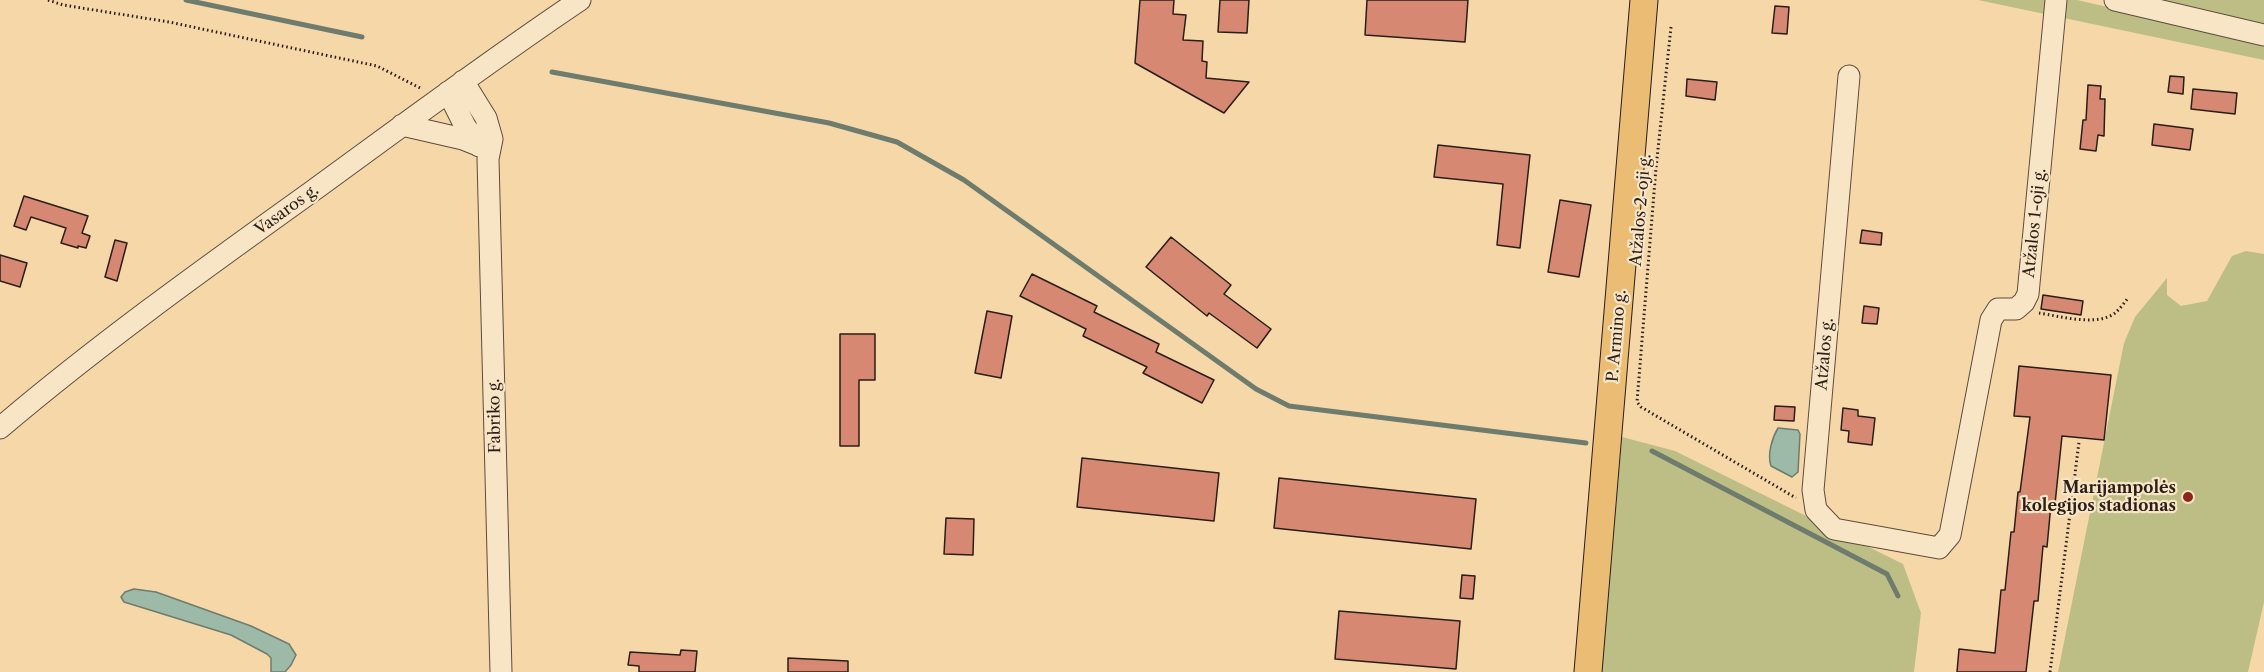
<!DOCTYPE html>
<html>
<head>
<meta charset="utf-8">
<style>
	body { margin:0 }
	canvas { display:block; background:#f5d7a8 }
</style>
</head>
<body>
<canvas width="2264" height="672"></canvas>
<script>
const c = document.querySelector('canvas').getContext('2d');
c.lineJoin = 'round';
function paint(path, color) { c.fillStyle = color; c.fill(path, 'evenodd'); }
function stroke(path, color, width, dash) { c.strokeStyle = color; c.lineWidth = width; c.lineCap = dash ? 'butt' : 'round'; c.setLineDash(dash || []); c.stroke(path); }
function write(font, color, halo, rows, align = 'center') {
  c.font = font + ' "Libre Caslon Text",serif'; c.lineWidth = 4.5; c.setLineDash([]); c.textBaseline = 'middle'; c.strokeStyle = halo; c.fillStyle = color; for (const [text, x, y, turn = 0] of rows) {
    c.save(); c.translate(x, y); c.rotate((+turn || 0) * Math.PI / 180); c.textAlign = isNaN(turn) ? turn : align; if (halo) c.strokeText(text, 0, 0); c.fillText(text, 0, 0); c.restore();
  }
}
paint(new Path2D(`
	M1978,0H2077L2264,43V60Z
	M2160,0H2264V24Z
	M2246,251L2264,254V602L2248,672H2058L2124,343L2135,317L2167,278V295L2181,306L2207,301L2232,256Z
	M1622,437L1675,451L1903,564L1921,613L1914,672H1602Z`), '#bdbe86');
const water = new Path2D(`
	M1778,428L1798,430L1800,434L1798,472L1792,477L1771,466C1767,455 1772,438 1778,428Z
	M134,589L156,592L251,626L289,644L296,655L291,665L285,672H271V658L267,654L231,635L124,602L121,597L125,592Z`);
paint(water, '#9cbaa7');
stroke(water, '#6e7c6e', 1.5);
stroke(new Path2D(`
	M186,0L362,37
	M552,72L829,123L897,142L964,180L1256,389L1289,406L1586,443
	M1652,451L1887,574L1898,596`), '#6e7c6e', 5);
const building = new Path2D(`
	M1140,0H1174L1173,14L1186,15L1183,40L1203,41L1202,61L1207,62L1206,78L1249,82L1224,113L1135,63Z
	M1220,0H1249L1247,33L1218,32Z
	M1367,0H1468L1465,42L1365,35Z
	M1775,6L1789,7L1787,34L1772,33Z
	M2170,76L2184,77L2183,94L2168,92Z
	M1687,79L1717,82L1715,100L1686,96Z
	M2088,85L2101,86L2100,99H2105L2104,136L2098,135L2096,151L2080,149L2083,120H2086Z
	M2193,89L2237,93L2235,114L2191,109Z
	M2154,124L2193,129L2190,150L2152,145Z
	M1438,145L1530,155L1520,248L1497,245L1503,184L1434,177Z
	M24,196L88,216L82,233L90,236L86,248L78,246V248L61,243L66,228L31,217L26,230L14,226Z
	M1560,200L1591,205L1579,277L1548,272Z
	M1862,230L1882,233L1881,245L1860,243Z
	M1171,237L1231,285L1224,294L1271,329L1257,348L1209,313L1207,316L1146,267Z
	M115,240L127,243L117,281L105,277Z
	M0,255L27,263L20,287L0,281Z
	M1032,274L1097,306L1094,312L1159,344L1156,352L1214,380L1202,403L1143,373L1147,367L1083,336L1086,329L1020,296Z
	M2043,295L2083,301L2081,315L2041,309Z
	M1864,306L1879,308L1877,324L1862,323Z
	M987,311L1012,316L1001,378L975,373Z
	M840,334H875V380H859V446H840Z
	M2019,366L2111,375L2104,440L2062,436L2055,504H2051L2047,547L2043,546L2038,601H2034L2026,672H1957L1959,649L1995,653L2001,590H2005L2011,532H2014L2018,492H2020L2030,417L2014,416Z
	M1775,406L1795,407L1794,421L1774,420Z
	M1843,408L1858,410V416L1875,418L1872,445L1848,442L1849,431L1841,430Z
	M1082,458L1219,473L1214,521L1077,507Z
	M1279,478L1476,499L1471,549L1274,528Z
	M946,518L974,519L973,555L944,554Z
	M1462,575L1475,576L1473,599L1460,598Z
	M1339,611L1460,621L1456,669L1335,659Z
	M681,650L697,651L695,672H639V666L628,665L630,652L680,655Z
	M788,658L848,661V672H788Z`);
paint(building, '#d68872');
stroke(building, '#291e18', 1.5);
const minor = new Path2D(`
	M2115,0L2264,35
	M1849,76L1813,490L1816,510L1834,529L1939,548L1950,535L1991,320L1998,309H2016L2024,302L2028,294L2056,0
	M463,81L486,118L492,139L488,159L501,672
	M448,92L465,126L479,146
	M402,125L463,139L478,145
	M0,428C100,343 208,266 314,190C402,126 489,61 580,0`);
const major = new Path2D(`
	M1588,672L1644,0`);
stroke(minor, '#5c4c3c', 23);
stroke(major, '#291e18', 29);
stroke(new Path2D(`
	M48,0L63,5L169,22L377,66L422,89
	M1671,27L1656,168L1637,402L1641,407L1796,498
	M2039,313C2059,316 2097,327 2115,313C2120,309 2124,303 2128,298
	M2050,672L2079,442`), '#291e18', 3, [1.5, 3]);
stroke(minor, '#f8e5c6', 21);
stroke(major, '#eabc74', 27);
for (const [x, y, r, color] of [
	[2188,497,6,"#8f2418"]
]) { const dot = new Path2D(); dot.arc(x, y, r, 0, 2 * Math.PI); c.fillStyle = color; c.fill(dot); stroke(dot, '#f8e5c6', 2); }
write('16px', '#291e18', '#f8e5c6', [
	["Vasaros g.",287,210,-36],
	["Atžalos 2-oji g.",1641,210,-85],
	["Atžalos 1-oji g.",2035,223,-84],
	["P. Armino g.",1617,336,-85],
	["Atžalos g.",1825,354,-85],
	["Fabriko g.",495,416,-91]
]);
write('bold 16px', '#291e18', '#f8e5c6', [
	["Marijampolės",2176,488],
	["kolegijos stadionas",2176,506]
], 'right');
</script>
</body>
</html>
